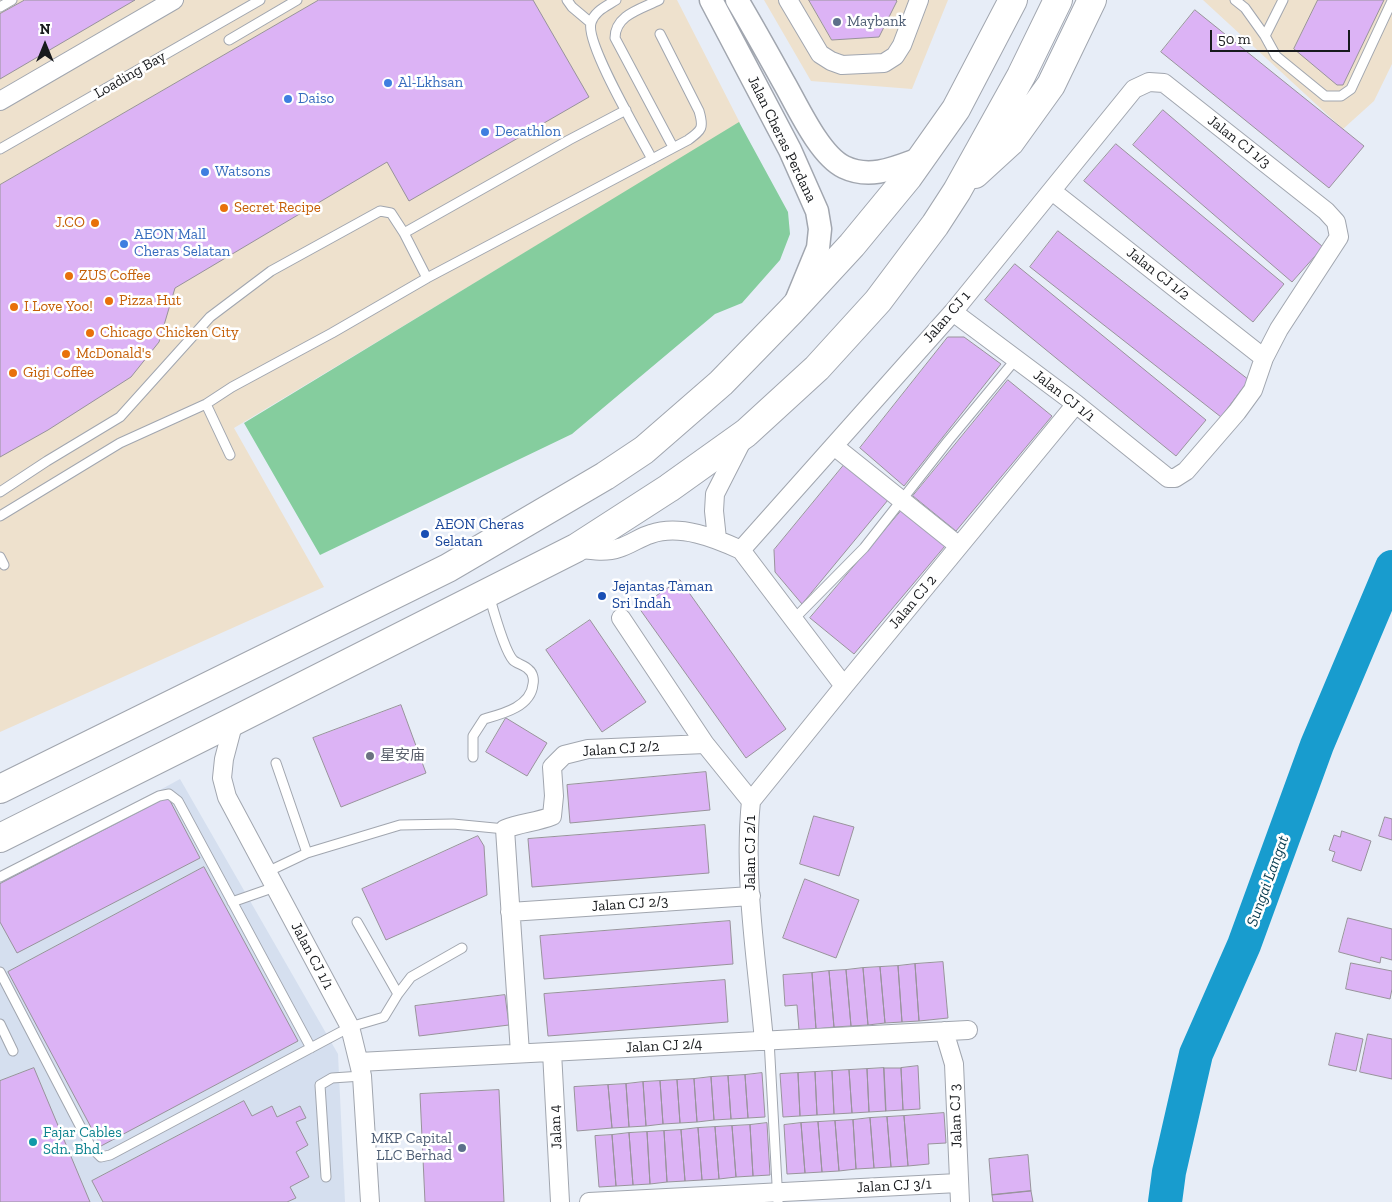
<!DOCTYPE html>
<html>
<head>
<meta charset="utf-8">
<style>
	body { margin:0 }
	#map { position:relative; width:1392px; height:1202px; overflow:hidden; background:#e7edf7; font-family:"Zilla Slab",serif }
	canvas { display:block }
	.north { position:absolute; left:20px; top:20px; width:50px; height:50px; -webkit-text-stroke:4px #fff; paint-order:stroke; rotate:0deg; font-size:14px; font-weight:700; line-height:20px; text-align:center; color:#181a1d }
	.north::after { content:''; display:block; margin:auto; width:18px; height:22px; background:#181a1d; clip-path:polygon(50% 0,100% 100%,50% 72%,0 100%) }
	.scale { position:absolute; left:1210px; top:30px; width:140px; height:22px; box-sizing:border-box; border:2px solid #181a1d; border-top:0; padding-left:6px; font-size:15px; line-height:18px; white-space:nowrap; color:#181a1d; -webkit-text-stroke:4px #fff; paint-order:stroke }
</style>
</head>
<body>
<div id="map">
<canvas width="1392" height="1202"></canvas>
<div class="north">N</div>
<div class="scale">50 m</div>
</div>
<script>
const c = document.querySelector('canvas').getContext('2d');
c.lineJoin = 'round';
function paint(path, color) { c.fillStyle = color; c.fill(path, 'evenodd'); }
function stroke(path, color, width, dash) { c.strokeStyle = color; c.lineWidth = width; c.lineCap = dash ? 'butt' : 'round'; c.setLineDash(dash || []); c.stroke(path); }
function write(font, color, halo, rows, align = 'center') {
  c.font = font + ' "Zilla Slab","Noto Sans SC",serif'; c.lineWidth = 5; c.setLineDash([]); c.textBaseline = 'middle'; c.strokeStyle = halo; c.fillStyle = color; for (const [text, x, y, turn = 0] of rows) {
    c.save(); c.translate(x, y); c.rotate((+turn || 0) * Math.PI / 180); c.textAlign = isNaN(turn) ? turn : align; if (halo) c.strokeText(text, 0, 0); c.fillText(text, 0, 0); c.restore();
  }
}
paint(new Path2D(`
	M0,0H677L740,123L234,428L324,587L0,732Z
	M764,0H948L912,89L811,81Z
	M1203,0H1392V64L1374,101L1343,129Z`), '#eee1cd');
paint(new Path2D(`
	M180,779L338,1054L345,1202H0V878Z`), '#d5dfef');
paint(new Path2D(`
	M739,122L788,212L790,234L780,260L742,303L715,314L572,434L320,555L244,423Z`), '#85cd9e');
stroke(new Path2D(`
	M1165,1202L1169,1172L1196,1054L1244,945L1317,745L1392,567`), '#189cce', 34);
const building = new Path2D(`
	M25,0H135L0,79V14Z
	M319,0H533L589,97L409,201L387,162L175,288L159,342L131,377L48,430L0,457V185Z
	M809,0H896L897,1L879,37L832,40Z
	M1318,0H1384L1343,85H1337L1294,49Z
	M1195,10L1364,146L1329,188L1161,52Z
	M1163,110L1323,247L1292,282L1133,145Z
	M1116,144L1284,284L1253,322L1084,181Z
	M1058,231L1249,380L1221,417L1030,267Z
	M1015,264L1206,420L1176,456L985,300Z
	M948,337H964L1001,364L904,486L860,448Z
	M1008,380L1052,416L956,531L913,496Z
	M844,465L888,500L802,604L775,572L774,550Z
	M902,510L945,546L854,654L810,618Z
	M680,580L786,729L746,758L639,608Z
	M590,620L646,702L602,732L546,650Z
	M401,705L426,773L341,807L313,738Z
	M506,718L547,743L527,776L486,752Z
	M706,772L710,810L570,823L567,785Z
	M168,797L200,858L17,953L0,922V884Z
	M814,816L854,827L839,876L800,864Z
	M1385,817L1392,819V840L1379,836Z
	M705,825L709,873L532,887L528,839Z
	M1342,831L1371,841L1361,871L1332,861L1335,852L1329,850L1334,835L1340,837Z
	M478,836L484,846L487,895L386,940L362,889Z
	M204,867L298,1041L101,1146L8,972Z
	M805,879L859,900L836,958L783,938Z
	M1348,918L1392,929V960L1381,957L1380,963L1339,952Z
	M730,921L733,964L544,979L540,936Z
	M943,962L948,1018L919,1021L915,964Z
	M1351,963L1392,971V989L1390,999L1346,989Z
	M915,964L919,1021L902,1022L898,966Z
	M898,966L902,1022L885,1023L880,967Z
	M880,967L885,1023L868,1025L863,968Z
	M863,968L868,1025L851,1026L846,970Z
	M846,970L851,1026L834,1027L829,971Z
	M829,971L834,1027L816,1029L812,973Z
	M812,973L816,1029L799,1030L797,1005L785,1006L783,975Z
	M725,980L728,1022L548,1036L544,994Z
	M505,995L509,1025L419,1036L415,1006Z
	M1336,1033L1363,1039L1356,1071L1329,1065Z
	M1368,1034L1392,1039V1079L1360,1072Z
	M918,1066L920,1109L903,1110L901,1068Z
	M34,1068L90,1202H0V1081Z
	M884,1068L886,1111L869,1112L867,1069Z
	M884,1068H901L903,1110L886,1111Z
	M867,1069L869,1112L852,1113L849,1070Z
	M849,1070L852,1113L834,1114L832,1071Z
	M832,1071L834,1114L817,1115L815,1072Z
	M815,1072L817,1115L800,1116L798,1073Z
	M762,1073L765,1117L748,1118L745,1075Z
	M798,1073L800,1116L783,1117L780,1074Z
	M745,1075L748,1118L731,1119L728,1076Z
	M728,1076L731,1119L714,1120L711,1077Z
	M711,1077L714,1120L697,1122L694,1079Z
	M694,1079L697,1122L680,1123L677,1080Z
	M677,1080L680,1123L663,1124L660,1081Z
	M660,1081L663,1124L646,1126L643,1082Z
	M643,1082L646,1126L629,1127L626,1084Z
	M626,1084L629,1127L612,1128L608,1085Z
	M608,1085L612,1128L577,1131L574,1087Z
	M499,1090L504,1202H425L420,1094Z
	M244,1101L252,1116L272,1106L277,1117L300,1106L306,1118L296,1122L308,1145L296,1152L309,1177L290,1187L296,1198L287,1202H103L92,1181Z
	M944,1113L946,1143L928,1144L929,1164L908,1166L904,1116Z
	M904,1116L908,1166L891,1167L887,1117Z
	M887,1117L891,1167L874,1168L870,1118Z
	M870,1118L874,1168L856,1169L853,1120Z
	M853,1120L856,1169L839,1171L835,1121Z
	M835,1121L839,1171L822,1172L818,1122Z
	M818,1122L822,1172L805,1173L801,1123Z
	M767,1123L770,1175L753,1176L750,1125Z
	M801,1123L805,1173L787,1174L784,1125Z
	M750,1125L753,1176L736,1177L732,1126Z
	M732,1126L736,1177L719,1179L715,1127Z
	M715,1127L719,1179L702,1180L698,1128Z
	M698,1128L702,1180L685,1181L681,1130Z
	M681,1130L685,1181L667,1182L664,1131Z
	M664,1131L667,1182L650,1184L647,1132Z
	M647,1132L650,1184L633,1185L629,1133Z
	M629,1133L633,1185L616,1186L612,1135Z
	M612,1135L616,1186L599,1187L595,1136Z
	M1028,1155L1031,1191L992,1195L989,1159Z
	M1031,1191L1033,1202H993L992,1195Z`);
paint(building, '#dcb3f5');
stroke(building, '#98939b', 1);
const service = new Path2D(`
	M567,0L572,7L591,23
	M616,0C607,6 594,11 591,23C585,43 640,136 652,159
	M659,0C641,9 615,15 615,38L673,147
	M1235,0L1245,8L1265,36L1283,0
	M0,7L12,0
	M1265,36L1276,56L1325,96H1341L1351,89L1392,1
	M229,40L297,0
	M0,149L260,0
	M404,233L569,140L626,110
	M206,404L230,455
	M0,492L47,461L120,417L210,317L271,271L380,211L391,213L404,233L427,278
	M0,516L120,443L206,404L232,387L332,333L427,278L688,140C702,130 704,128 699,111L660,34
	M0,557L4,565
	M794,619L864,548L948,441L1016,359
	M473,757V736L484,719C502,714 531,707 533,684C534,680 533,673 529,670C525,665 517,664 513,660C504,650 493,609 489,595
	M307,853L400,825L453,824L505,829
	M267,872L307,853L276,763
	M0,877L159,796L169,794L178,801L311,1048
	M232,902L275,887
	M357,922L398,994
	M0,972L91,1147L101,1157L110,1155L350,1027L384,1017L398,994L411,977L462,948
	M0,1024L13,1051
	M769,1040L778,1202
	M326,1177L320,1085L332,1078L362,1076`);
const minor = new Path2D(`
	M788,0L820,54L831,61L842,65L884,63L895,56L902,45L919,0
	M0,101L174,0
	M1052,191L1264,358
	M834,446L959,546
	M717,539L714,511L715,494L742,441
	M576,548C590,550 605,553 619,548C630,545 640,537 651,534C680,524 715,538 741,550L844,686
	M741,550L953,312L1134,89L1149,82L1164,83L1326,211L1336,222L1339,237L1279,329L1264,358L1253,390L1237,412L1186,471L1175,478H1168L1076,404L953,312
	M621,618L705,744L751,801C743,880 757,961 764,1041
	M234,721L224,759L222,778L227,797L350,1027L362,1076L370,1202
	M751,801L844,686L1076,404
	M510,912L751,896
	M944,1031L954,1064L960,1202
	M552,1052L560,1202
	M520,1053L505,829C520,823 537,822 552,816L554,796L552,767L564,755L588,749L705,744
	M359,1062L968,1030
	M589,1202L958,1183`);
const tertiary = new Path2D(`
	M711,0L790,150L817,211L820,229L818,248L797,299
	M737,0C753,27 768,54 783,81C797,105 819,155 844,167C871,180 897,167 922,158`);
const motorway = new Path2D(`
	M975,174L1010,142L1051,85L1092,0
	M0,789L448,568L605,476L644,450L721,383L791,311L852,245L908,177L956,109L1013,0
	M0,838L234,721L576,548L669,488L746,433L817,368L878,301L935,225L957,191L1021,76L1058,0`);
stroke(service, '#a1a6af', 11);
stroke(minor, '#a1a6af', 20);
stroke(tertiary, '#a1a6af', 25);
stroke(motorway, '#a1a6af', 30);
stroke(service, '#fff', 9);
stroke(minor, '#fff', 18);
stroke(tertiary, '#fff', 22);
stroke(motorway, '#fff', 28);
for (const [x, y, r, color] of [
	[837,22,5,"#5c6f8a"],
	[388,83,5,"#3f7fe0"],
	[288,99,5,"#3f7fe0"],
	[485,132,5,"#3f7fe0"],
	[205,172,5,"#3f7fe0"],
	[224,208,5,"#e8710a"],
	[95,223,5,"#e8710a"],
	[124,244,5,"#3f7fe0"],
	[69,276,5,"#e8710a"],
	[109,301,5,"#e8710a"],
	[14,307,5,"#e8710a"],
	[90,333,5,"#e8710a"],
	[66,354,5,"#e8710a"],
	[13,373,5,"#e8710a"],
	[425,534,5,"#1a4fb4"],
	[602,596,5,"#1a4fb4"],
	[370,756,5,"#6b7280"],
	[33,1142,5,"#0f9aa8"],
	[462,1148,5,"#5c6f8a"]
]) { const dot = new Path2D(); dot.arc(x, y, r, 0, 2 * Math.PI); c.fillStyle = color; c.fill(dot); stroke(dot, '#fff', 2); }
write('15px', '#4e5e75', '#fff', [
	["Maybank",847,22],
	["MKP Capital",452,1139,"right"],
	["LLC Berhad",452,1156,"right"]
], 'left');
write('15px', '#181a1d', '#fff', [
	["Loading Bay",130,75,-30],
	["Jalan Cheras Perdana",782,139,64],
	["Jalan CJ 1/3",1239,142,38],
	["Jalan CJ 1/2",1158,274,38],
	["Jalan CJ 1",947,317,-49],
	["Jalan CJ 1/1",1064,396,38],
	["Jalan CJ 2",913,602,-50],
	["Jalan CJ 2/2",621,749,-4],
	["Jalan CJ 2/1",751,853,-90],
	["Jalan CJ 2/3",630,904,-4],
	["Jalan CJ 1/1",312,956,62],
	["Jalan CJ 2/4",664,1046,-3],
	["Jalan CJ 3",956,1116,-92],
	["Jalan 4",556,1127,-93],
	["Jalan CJ 3/1",894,1186,-3]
]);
write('15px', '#366cbe', '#fff', [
	["Al-Lkhsan",398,83],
	["Daiso",298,99],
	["Decathlon",495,132],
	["Watsons",215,172],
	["AEON Mall",134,235],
	["Cheras Selatan",134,252]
], 'left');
write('15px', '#c56008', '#fff', [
	["Secret Recipe",234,208],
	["J.CO",85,223,"right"],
	["ZUS Coffee",79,276],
	["Pizza Hut",119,301],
	["I Love Yoo!",24,307],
	["Chicago Chicken City",100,333],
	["McDonald's",76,354],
	["Gigi Coffee",23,373]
], 'left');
write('15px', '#164399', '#fff', [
	["AEON Cheras",435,525],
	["Selatan",435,542],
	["Jejantas Taman",612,587],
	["Sri Indah",612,604]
], 'left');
write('15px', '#5b616d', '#fff', [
	["星安庙",380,756]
], 'left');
write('15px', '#0d838f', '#fff', [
	["Fajar Cables",43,1133],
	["Sdn. Bhd.",43,1150]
], 'left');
write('italic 16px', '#053a4e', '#fff', [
	["Sungai Langat",1268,881,-70]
]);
</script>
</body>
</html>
